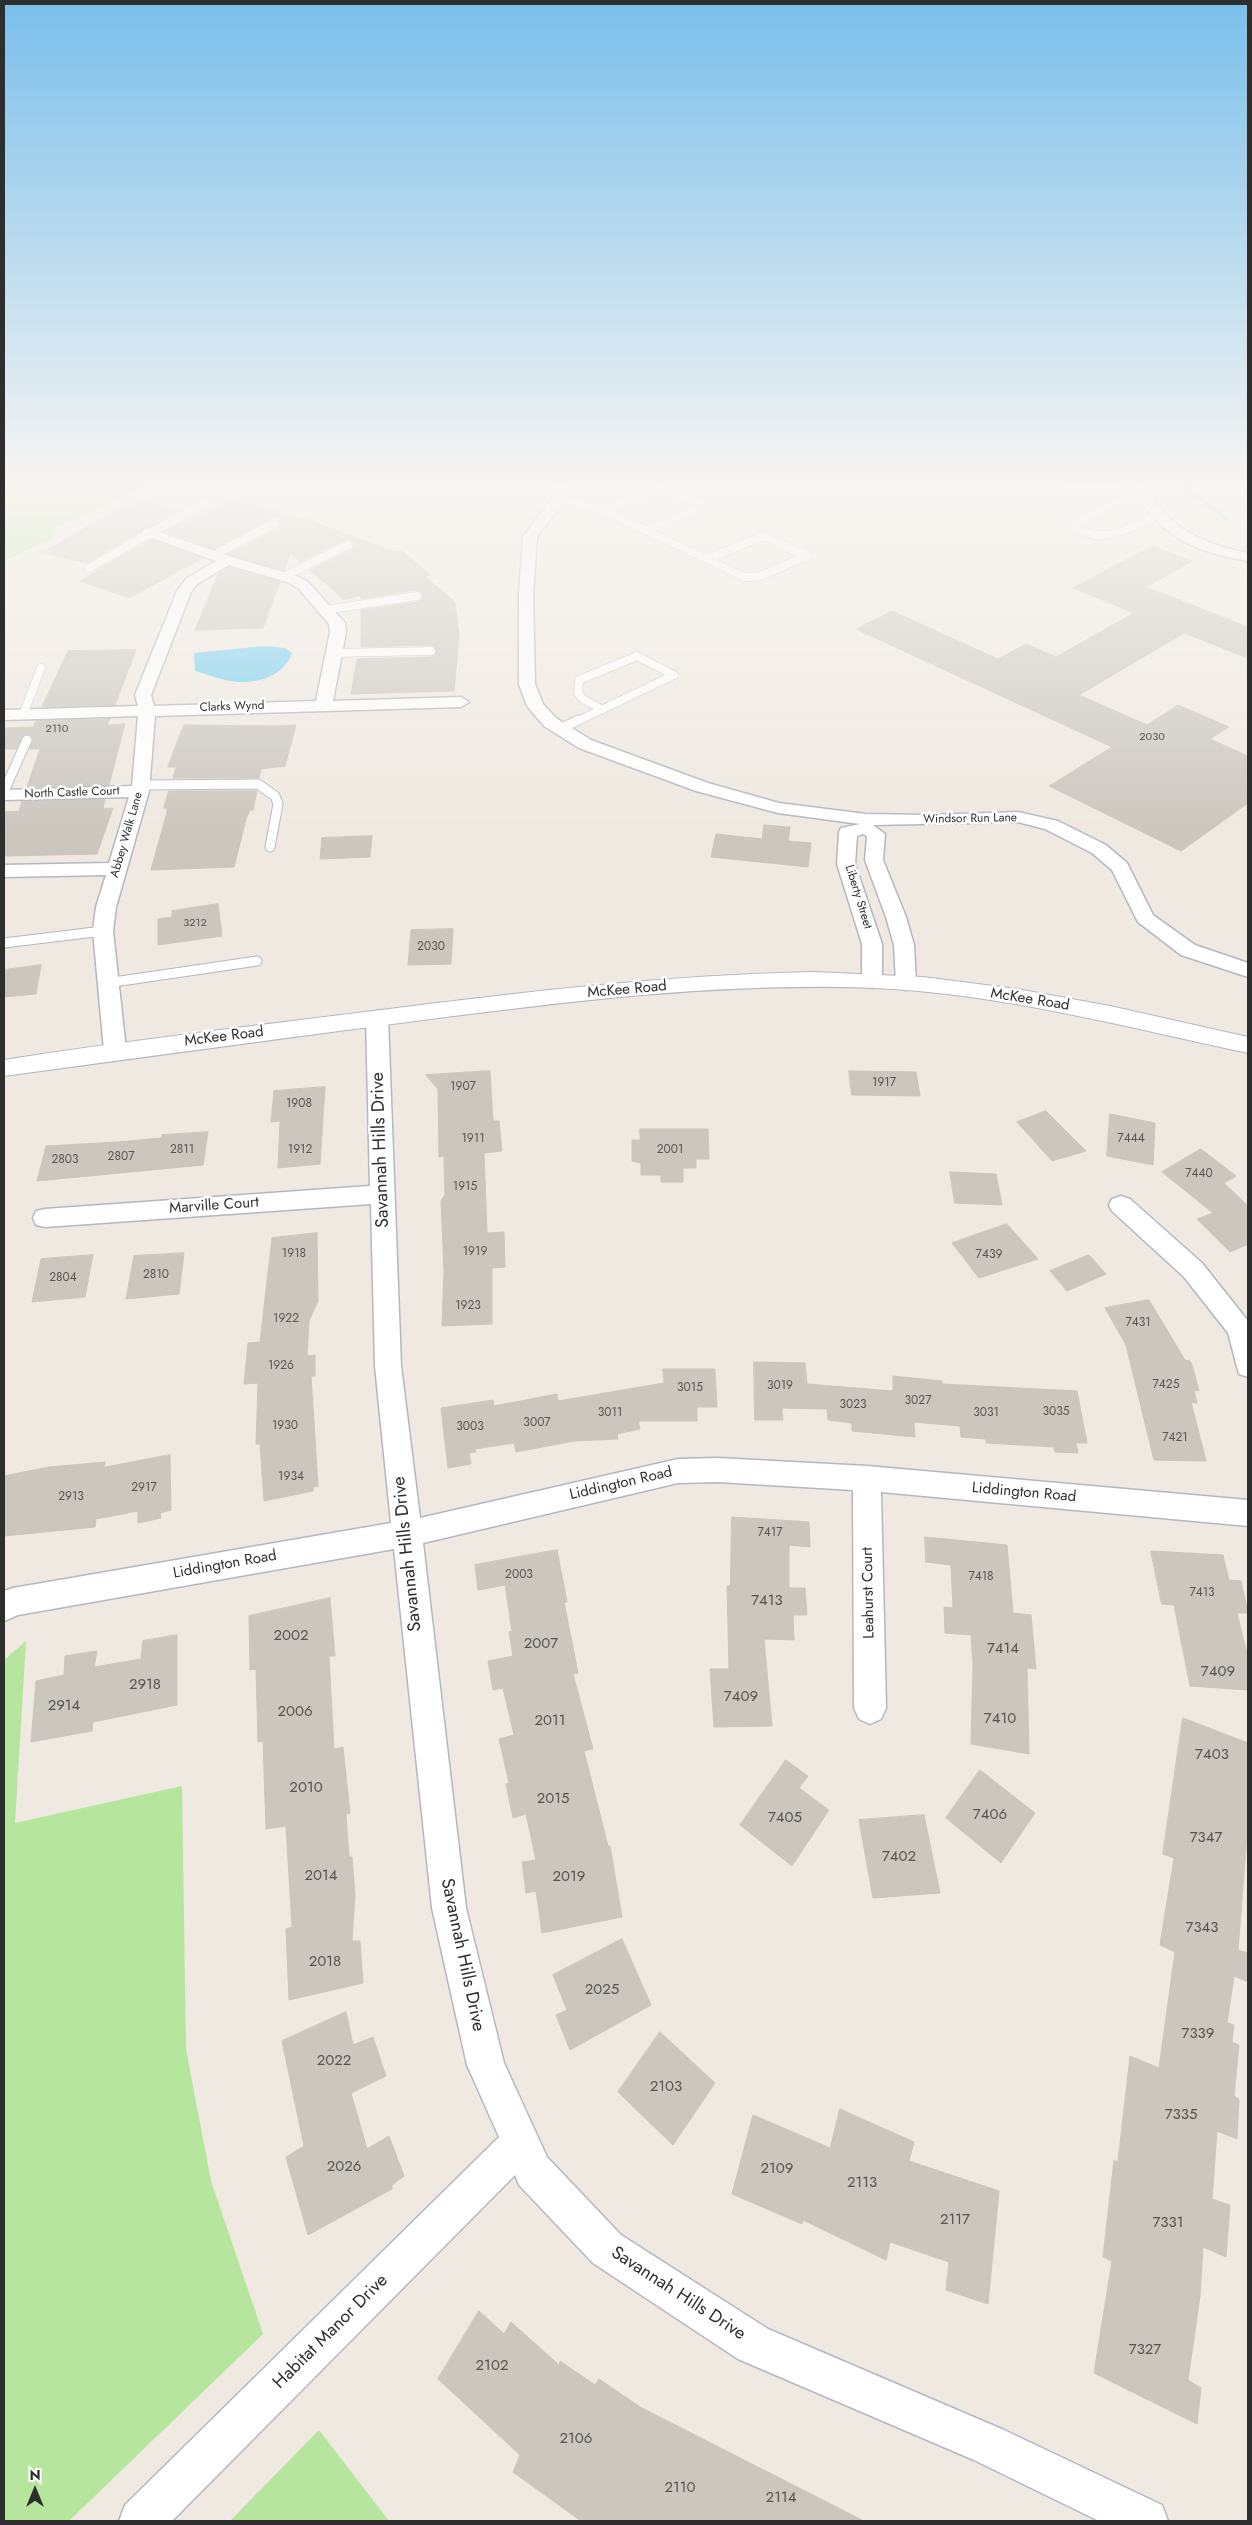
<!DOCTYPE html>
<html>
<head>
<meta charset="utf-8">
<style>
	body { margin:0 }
	#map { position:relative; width:1252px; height:2525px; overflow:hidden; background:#efe9e1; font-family:Jost,sans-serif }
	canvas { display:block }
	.frame { position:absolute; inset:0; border:5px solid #2e2e2e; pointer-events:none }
	.north { position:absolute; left:10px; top:2465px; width:50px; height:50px; -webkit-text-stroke:4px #fff; paint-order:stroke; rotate:0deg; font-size:14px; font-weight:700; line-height:20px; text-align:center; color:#2e2e2e }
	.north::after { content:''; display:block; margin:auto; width:18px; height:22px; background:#2e2e2e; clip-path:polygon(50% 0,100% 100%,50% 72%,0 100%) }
</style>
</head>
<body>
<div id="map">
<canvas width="1252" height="2525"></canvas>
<div class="frame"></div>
<div class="north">N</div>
</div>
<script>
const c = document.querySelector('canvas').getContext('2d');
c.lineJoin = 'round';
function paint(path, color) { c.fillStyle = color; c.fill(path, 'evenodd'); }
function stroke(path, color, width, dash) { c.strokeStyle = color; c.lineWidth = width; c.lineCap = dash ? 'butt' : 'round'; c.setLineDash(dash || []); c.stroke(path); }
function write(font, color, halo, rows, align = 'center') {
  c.font = font + ' Jost,sans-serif'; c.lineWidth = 5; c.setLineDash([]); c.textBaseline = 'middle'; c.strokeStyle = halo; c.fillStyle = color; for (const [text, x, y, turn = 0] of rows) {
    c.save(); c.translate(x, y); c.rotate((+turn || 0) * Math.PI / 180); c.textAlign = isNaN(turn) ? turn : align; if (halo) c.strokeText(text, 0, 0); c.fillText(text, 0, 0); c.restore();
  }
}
paint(new Path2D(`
	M4,482H157L55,528L52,539L4,561Z
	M26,1641L15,1823L182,1786L186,2049L211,2181L263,2334L69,2521H4V1660Z
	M319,2430L389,2521H230Z`), '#b6e59e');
paint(new Path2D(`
	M265,646L285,648L292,653C283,679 251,686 225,680C215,678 205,673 195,671L194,653Z`), '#75cff0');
stroke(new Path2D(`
	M1176,482L1226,518`), '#75cff0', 4.5);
const building = new Path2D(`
	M232,498L314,522L395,552L401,550L431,575L425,576L455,602L459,637L454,691L351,694L357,659L431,657L437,651L431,645L361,647V610L418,602L423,596L416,590L361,599V595L344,600L310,570L351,550L354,545L351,540H346L301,562L290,553L284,570L228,554L278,528L281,523L278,518H272L214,549L165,531Z
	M143,499L179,510L150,527H144L140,532L87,563L42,553L109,514Z
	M151,539L203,558L129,598L80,581Z
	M1152,546L1192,561L1146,587L1248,627V658L1184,633L1079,695L1147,725L1178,705L1229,727L1210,739L1248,756V803L1181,851L1049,786L1112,747L856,629L892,611L998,659L1026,644L1056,657L1134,613L1073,588Z
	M229,567L280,582L263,628L195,630L218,574Z
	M136,650L115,705L42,707L68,651Z
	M110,719L107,725L125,724L109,785L27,787L40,749H30L33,737L29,734H24L16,749H4V728L33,727L36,721Z
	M184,725L274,726L296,725L285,766L261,769L259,778H173L176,767H168Z
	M169,791H257L253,810H250L246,819L234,867L151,870L167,812V808H164Z
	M105,799L103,809L113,808L97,854L4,856V812L19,811L22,801Z
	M764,825L790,827L788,841L811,843L808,867L711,857L716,834L762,839Z
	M372,836L370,857L320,859L322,838Z
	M218,904L222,936L158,945V919L172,917V911Z
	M453,929L451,964L408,965L411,930Z
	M41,965L36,994L4,997V970Z
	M490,1071L493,1121H499L502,1151L484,1153L487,1233L504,1232L505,1267L492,1268V1324L442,1326L444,1270L441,1201L445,1195L444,1156L439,1157L438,1089L426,1075Z
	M849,1071L916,1072L920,1096L852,1095Z
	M325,1087L320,1164L278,1168L280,1121L271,1122L274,1091Z
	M1046,1111L1086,1151L1052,1161L1017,1122Z
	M1110,1114L1155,1123L1153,1165L1107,1156Z
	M640,1129H708L709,1159H696V1168H683V1182H661V1175H641V1163L632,1161V1140H640Z
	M208,1132L203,1165L37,1181L46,1146L118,1142L161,1138L162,1135Z
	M1201,1149L1236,1176L1224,1183L1248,1206V1244L1230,1252L1197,1219L1213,1213L1162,1172Z
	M950,1172L996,1174L1002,1205L955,1203Z
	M1007,1224L1038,1259L979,1278L952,1243Z
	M317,1233L318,1301L309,1321L307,1356L315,1355V1376H311L318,1486L313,1487V1491L264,1501L260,1444H256L258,1383L244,1384L248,1343L260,1342L272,1238Z
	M184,1253L179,1294L126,1299L134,1256Z
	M93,1255L85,1297L32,1302L41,1259Z
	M1089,1255L1106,1274L1067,1291L1050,1271Z
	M1149,1300L1185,1360L1190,1361L1192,1365L1199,1391L1194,1390L1197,1403L1191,1402L1206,1461L1154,1460L1126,1345L1105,1308Z
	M754,1362L805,1363L807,1384L893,1391V1376L942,1381V1384L1077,1391L1087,1443H1076L1078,1453L1055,1452L1054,1447L986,1443V1439L961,1437L960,1426L914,1422L915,1437L852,1431V1423L828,1420L827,1409L782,1408L783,1420H755Z
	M663,1369H715L717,1407H697V1421H638L640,1429L617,1434L618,1439L574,1441L516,1452L514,1443L475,1449L476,1452L469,1453L471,1464L448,1468L441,1408L493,1400L494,1406L557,1394L558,1401L664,1383Z
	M170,1455L171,1510L160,1513L161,1518L138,1523V1511L96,1519L95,1527L4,1536V1476L49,1467L105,1462L104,1467Z
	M732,1517L809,1522L810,1547L789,1545V1588H805L807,1615H793L794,1640L764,1639L772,1726L714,1727L710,1669H729L727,1586H730Z
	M925,1537L1007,1545L1013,1613L1031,1615L1036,1669L1027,1668L1029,1754L971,1744L973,1663L971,1635L945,1633L944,1607L953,1608L951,1565L926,1562Z
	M557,1550L567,1602H564L578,1673L573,1674L593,1749L584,1751L608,1846H610L622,1917L542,1933L536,1891L526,1893L522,1862L536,1860L526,1814L513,1818L506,1784L509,1783L499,1739L514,1735L503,1688L493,1690L488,1661L513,1656L509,1632L512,1631L505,1585L478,1590L475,1565Z
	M1151,1551L1223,1555L1229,1580L1241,1581L1248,1613H1237L1248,1658V1690L1190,1686L1174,1605L1162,1604Z
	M330,1598L335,1656H329L334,1749L343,1747L350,1813L346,1814L349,1857H352L355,1895L352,1941H360L363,1983L289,2000L286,1929L292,1927L286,1826L266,1829L263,1741L258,1742L256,1669L250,1670L249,1616Z
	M177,1635V1705L93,1722L92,1731L31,1742L36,1681L64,1675L65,1656L97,1651L94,1667L141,1659L143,1641Z
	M1183,1718L1248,1743V1823L1238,1950L1248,1953V1982L1234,1976L1227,2023L1234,2025L1232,2042L1239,2045L1234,2096L1239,2099L1237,2139L1217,2131L1212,2199L1230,2205L1226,2257L1203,2247L1200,2296L1188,2380L1201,2388L1197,2424L1094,2373L1112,2261L1103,2257L1114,2160L1118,2162L1130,2056L1159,2068L1175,1952L1160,1945L1174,1858L1163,1854Z
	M786,1760L808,1776L799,1788L829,1810L792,1866L740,1825Z
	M980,1770L1035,1813L1001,1863L946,1818Z
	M924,1815L940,1893L873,1898L859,1820Z
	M622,1939L651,2005L570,2050L556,2015L567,2010L553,1975Z
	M346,2012L353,2045L373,2037L386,2076L351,2093L367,2149L389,2136L404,2176L392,2185V2189L308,2235L286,2157L304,2146L282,2041Z
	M660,2032L715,2083L673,2145L618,2092Z
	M840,2109L914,2142L909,2161L999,2191L988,2304L946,2290L949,2262L890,2242L886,2260L803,2220L802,2224L732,2194L753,2115L830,2148Z
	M479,2311L504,2334L511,2322L559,2365L560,2361L595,2385L599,2379L640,2407L864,2521H581L513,2472L520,2455L438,2379Z`);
paint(building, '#cbc7bf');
stroke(building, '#cbc5ba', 1);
const laneFar1 = new Path2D(`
	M1063,482L1077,485L1136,483
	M559,499L602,510L707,559
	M1145,500L1118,501L1075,524C1096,549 1135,526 1157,515
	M602,510L654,490H664L698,503L694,510L645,531
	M763,536L807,556L758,577H744L707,559Z
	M214,555L275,523
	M89,568L205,502
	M283,577L348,545
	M325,610L417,596
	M334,653L431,651
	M23,715L41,668
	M576,722L674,675L637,656L579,680L578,693L583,699L601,709`);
const lane = new Path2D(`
	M560,729L578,720
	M141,785L258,784L275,796L278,804L270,847
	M4,791L27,740
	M4,943L103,931
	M107,983L257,961`);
const street = new Path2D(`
	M550,482H564L566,499L537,537L533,594L535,684L543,704L556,718L591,740L708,783L779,803L866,814L927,815L1018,812L1058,821L1106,845L1127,863L1153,915L1195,945L1248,963V977L1181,955L1138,922L1112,870L1092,853L1045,829L1018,822L873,825L885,834L883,860L906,917L914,945L916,983L913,988L906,990L899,988L896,983L894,945L886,917L865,860L867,836L863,834L857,836L855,864L882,944V981L879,986L872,988L865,986L862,981V944L837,864L839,832L841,828L860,824L778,813L696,791L579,748L544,726L527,706L519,684V594L523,537L552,498Z
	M1130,482H1143C1167,528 1199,543 1248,553V561C1190,551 1157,535 1130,482Z
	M149,528L232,557L297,576L308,582L345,623L346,632L333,701L461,697L469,702L461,707L155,716L149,791L116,907L113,931L126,1050L123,1055L115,1057L107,1055L104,1050L93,931L96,907L106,875L4,877V865L109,863L129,797L4,800V790L132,786L138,716L4,720V710L138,706L135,695L177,591L187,578L216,561L144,535L142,532L144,529ZM229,565L287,582L298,588L329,624L330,632L316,701L154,706L151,695L191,592L197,584Z
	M377,1011L385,1013L388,1018L401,1366L420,1518L678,1459L718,1458L867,1466L1248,1500V1526L881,1492L886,1708L881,1719L870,1724L859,1719L854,1708L853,1490L718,1482L678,1483L423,1543L466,1908L504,2063L547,2157L621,2235L768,2329L1004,2430L1162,2505L1168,2521H1099L974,2460L738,2359L593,2263L519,2185L515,2175L172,2521H119L125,2505L499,2137L467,2065L432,1908L394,1549L18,1615L4,1621V1591L13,1588L391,1523L375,1366L371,1204L45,1227L36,1225L33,1218L36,1211L45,1209L370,1186L366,1018L369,1013Z
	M1121,1196L1130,1199L1202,1263L1248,1321V1377L1239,1374L1228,1333L1184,1277L1112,1211L1109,1205L1112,1199Z`);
const secondary = new Path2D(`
	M814,972L923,977L1017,989L1110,1006L1248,1037V1053C1125,1027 1003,994 876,988C724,982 573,1001 423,1020C283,1038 143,1057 4,1076V1060C124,1041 245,1027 365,1012C515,993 663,975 814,972Z`);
stroke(laneFar1, '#b4b7c1', 9);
stroke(lane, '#b4b7c1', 11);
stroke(street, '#b4b7c1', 3);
stroke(secondary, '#b4b7c1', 2);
stroke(laneFar1, '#fff', 8);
stroke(lane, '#fff', 9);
paint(street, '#fff');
paint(secondary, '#fff');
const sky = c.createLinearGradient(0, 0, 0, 836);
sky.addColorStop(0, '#7abfeb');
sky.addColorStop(0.58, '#f8f5f2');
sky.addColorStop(1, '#f8f5f200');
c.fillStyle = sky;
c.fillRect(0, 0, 1252, 836);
write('11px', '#555452', null, [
	["2110",57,729],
	["2030",1152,737],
	["3212",195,923]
]);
write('12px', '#2e2e2e', '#fff', [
	["Clarks Wynd",232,707,-2],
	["North Castle Court",72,793,-2],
	["Windsor Run Lane",970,819,-1],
	["Abbey Walk Lane",127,835,-74],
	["Liberty Street",858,897,73]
]);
write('12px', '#555452', null, [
	["2030",431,947],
	["1917",884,1083],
	["1907",463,1087],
	["1908",299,1104],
	["1911",473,1139],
	["7444",1131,1139],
	["2811",182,1150],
	["1912",300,1150],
	["2001",670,1150],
	["2807",121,1157],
	["2803",65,1160],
	["7440",1199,1174],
	["1915",465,1187],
	["1919",475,1252],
	["1918",294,1254],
	["7439",989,1255],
	["2810",156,1275],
	["2804",63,1278],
	["1923",468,1306],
	["1922",286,1319],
	["7431",1138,1323],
	["1926",281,1366],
	["7425",1166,1385],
	["3019",780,1386],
	["3015",690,1388],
	["3027",918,1401],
	["3023",853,1405],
	["3035",1056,1412],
	["3011",610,1413],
	["3031",986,1413],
	["3007",537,1423],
	["1930",285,1426],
	["3003",470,1427],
	["7421",1175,1438],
	["1934",291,1477],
	["2917",144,1488],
	["2913",71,1497],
	["7417",770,1533],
	["2003",519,1575],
	["7418",981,1577],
	["7413",1202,1593]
]);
write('15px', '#2e2e2e', '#fff', [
	["McKee Road",627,990,-5],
	["McKee Road",1030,1000,9],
	["McKee Road",224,1037,-7],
	["Marville Court",214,1206,-4],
	["Liddington Road",621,1484,-13],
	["Liddington Road",1024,1493,5],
	["Liddington Road",225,1565,-10],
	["Leahurst Court",869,1593,-91]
]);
write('15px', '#555452', null, [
	["7413",767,1601],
	["2002",291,1636],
	["2007",541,1644],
	["7414",1003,1649],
	["7409",1218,1672],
	["2918",145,1685],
	["7409",741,1697],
	["2914",64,1706],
	["2006",295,1712],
	["7410",1000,1719],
	["2011",550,1721],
	["7403",1212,1755],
	["2010",306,1788],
	["2015",553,1799],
	["7406",990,1815],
	["7405",785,1818],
	["7347",1206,1838],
	["7402",899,1857],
	["2014",321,1876],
	["2019",569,1877],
	["7343",1202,1928],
	["2018",325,1962],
	["2025",602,1990],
	["7339",1198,2034],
	["2022",334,2061],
	["2103",666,2087],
	["7335",1181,2115],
	["2026",344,2167],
	["2109",777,2169],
	["2113",862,2183],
	["2117",955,2220],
	["7331",1168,2223],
	["7327",1145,2350],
	["2102",492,2366],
	["2106",576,2439],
	["2110",680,2488],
	["2114",781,2498]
]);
write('18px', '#2e2e2e', '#fff', [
	["Savannah Hills Drive",381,1150,-92],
	["Savannah Hills Drive",408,1554,-96],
	["Savannah Hills Drive",462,1955,78],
	["Savannah Hills Drive",678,2294,33],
	["Habitat Manor Drive",331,2332,-45]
]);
</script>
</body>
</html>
